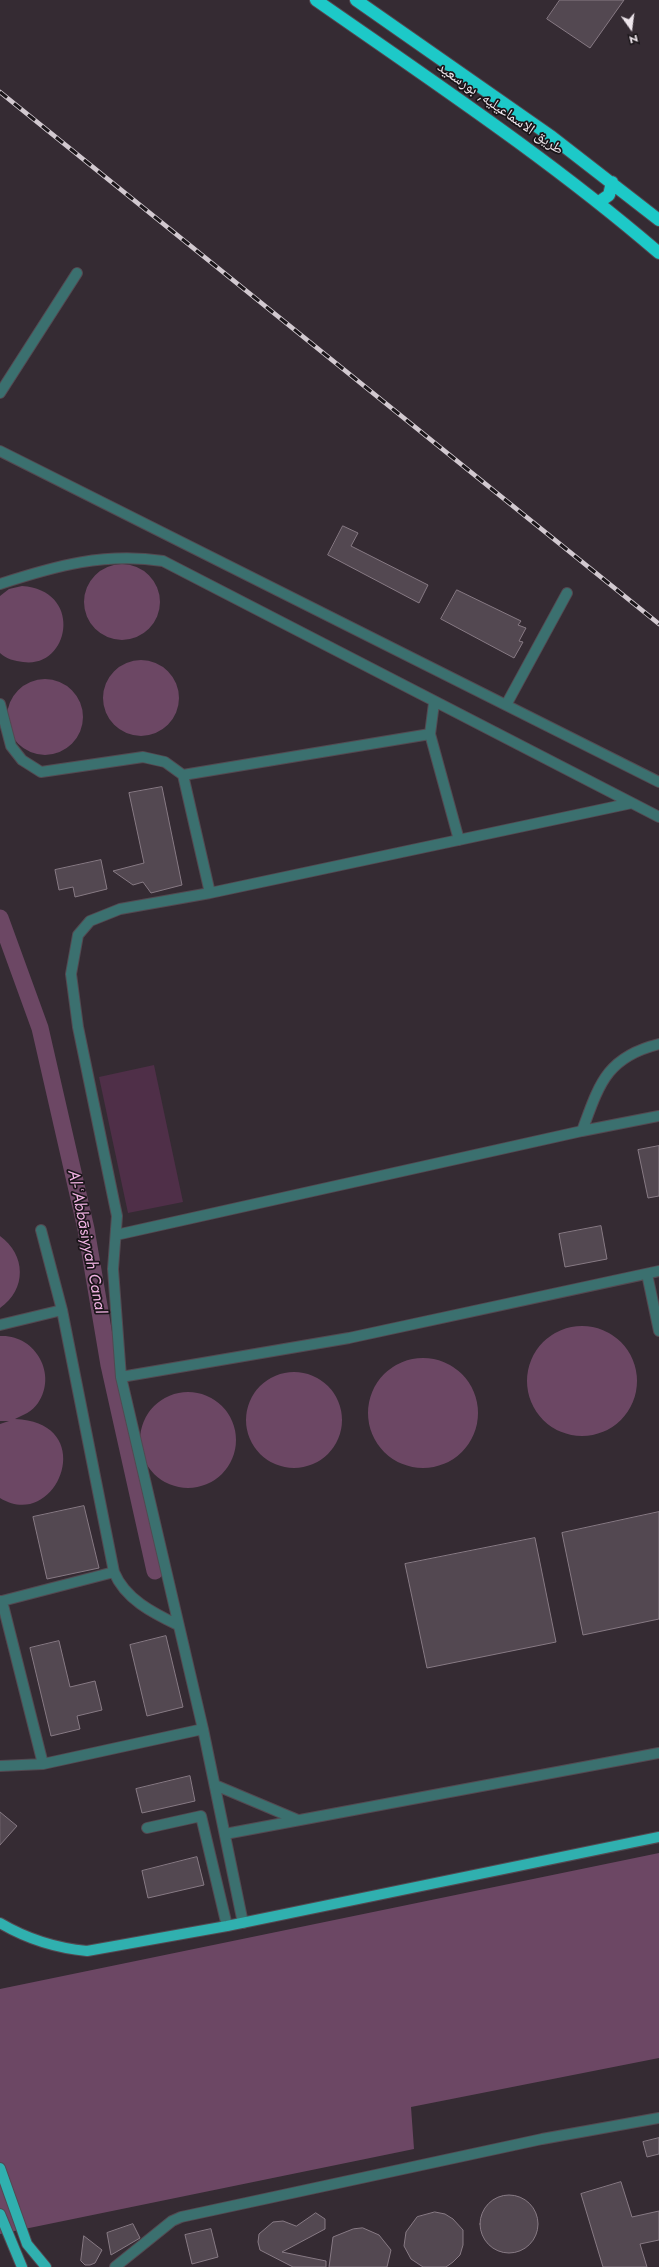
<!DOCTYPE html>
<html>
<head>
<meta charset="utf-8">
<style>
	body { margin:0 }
	#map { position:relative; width:659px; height:2267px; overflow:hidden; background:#352b33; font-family:Jost,sans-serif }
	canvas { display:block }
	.north { position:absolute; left:611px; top:8px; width:40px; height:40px; -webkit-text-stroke:3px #1a1519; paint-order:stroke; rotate:166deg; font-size:11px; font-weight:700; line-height:16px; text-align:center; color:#eee6ec }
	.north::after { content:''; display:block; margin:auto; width:14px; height:18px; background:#eee6ec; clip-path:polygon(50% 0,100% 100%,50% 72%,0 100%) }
</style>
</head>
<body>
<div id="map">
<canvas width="659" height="2267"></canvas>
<div class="north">N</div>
</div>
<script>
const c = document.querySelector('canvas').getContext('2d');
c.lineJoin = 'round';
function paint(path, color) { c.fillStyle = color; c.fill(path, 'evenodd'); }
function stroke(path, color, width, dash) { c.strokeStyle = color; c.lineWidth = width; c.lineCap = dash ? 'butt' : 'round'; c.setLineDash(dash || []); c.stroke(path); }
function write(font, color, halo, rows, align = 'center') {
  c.font = font + ' Jost,"Noto Naskh Arabic",sans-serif'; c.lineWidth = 3.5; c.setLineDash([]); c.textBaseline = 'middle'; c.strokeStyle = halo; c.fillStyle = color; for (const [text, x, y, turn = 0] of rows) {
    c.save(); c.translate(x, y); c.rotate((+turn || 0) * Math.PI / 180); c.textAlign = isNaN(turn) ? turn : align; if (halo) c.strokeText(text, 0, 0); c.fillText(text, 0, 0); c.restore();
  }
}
paint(new Path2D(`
	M154,1065L183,1202L128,1213L99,1077Z`), '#4f2f48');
paint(new Path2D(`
	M84 602a38 38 0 1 1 76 0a38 38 0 1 1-76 0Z
	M22,586C84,590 70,669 23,662C15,661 6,659 0,653V596L9,589Z
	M103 698a38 38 0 1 1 76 0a38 38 0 1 1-76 0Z
	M7 717a38 38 0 1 1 76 0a38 38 0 1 1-76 0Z
	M0,1236C26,1255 27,1289 0,1308Z
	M527 1381a55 55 0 1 1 110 0a55 55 0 1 1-110 0Z
	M0,1336C35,1334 58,1374 38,1403C32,1412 23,1415 15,1419C101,1422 57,1533 0,1498V1424L9,1421H0Z
	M368 1413a55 55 0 1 1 110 0a55 55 0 1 1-110 0Z
	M246 1420a48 48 0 1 1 96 0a48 48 0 1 1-96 0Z
	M140 1440a48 48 0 1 1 96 0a48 48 0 1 1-96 0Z
	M659,1853V2058L411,2107L414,2149L0,2234V1989Z`), '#6c4764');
stroke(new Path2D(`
	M0,918L40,1028L86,1229L109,1365L155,1571`), '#6c4764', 17);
const building = new Path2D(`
	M560,0H624L590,48L547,19Z
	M343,526L358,533L351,546L428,585L419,603L328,555Z
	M457,590L521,621L518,625L526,628L519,641L523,642L514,658L441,619Z
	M162,787L182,885L151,893L143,882L133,885L113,871L144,863L129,793Z
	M101,860L107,889L75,897L73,887L59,890L55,870Z
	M659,1146V1196L648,1198L638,1150Z
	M601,1226L607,1259L565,1267L559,1234Z
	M84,1506L99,1568L47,1579L33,1517Z
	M659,1512V1619L583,1635L562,1533Z
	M535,1538L556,1642L427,1668L405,1564Z
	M166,1636L183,1707L147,1716L130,1645Z
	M59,1641L70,1687L95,1681L102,1710L77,1716L80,1729L51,1736L30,1648Z
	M190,1776L195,1801L142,1813L136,1789Z
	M0,1812L17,1826L0,1845Z
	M197,1857L204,1885L148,1898L142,1871Z
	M659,2138V2154L647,2157L643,2142Z
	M621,2182L632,2217L659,2211V2240L640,2244L647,2267H603L581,2194Z
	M480 2224a29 29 0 1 1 58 0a29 29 0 1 1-58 0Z
	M435,2212L445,2214L453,2219L463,2230V2245L460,2255L453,2262L446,2267H423L411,2259L404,2246L406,2232L417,2217Z
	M316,2213L325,2219V2229L282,2252L326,2261V2267H293L260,2250L258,2242L259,2234L273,2222L283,2221L296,2226Z
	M133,2224L140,2238L111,2255L107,2233Z
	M363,2228L379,2235L391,2250L387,2267H329L333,2237L353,2229Z
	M211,2229L218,2257L192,2264L185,2235Z
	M84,2236L102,2250L95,2263L90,2265H85L81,2261Z`);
paint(building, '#534851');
stroke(building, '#877a84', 1);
const minor = new Path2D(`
	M0,393L77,273
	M0,451L659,782
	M0,584C55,566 105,552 163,561L659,817
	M434,703L430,734L459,840
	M0,704L11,746L22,760L41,772L143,757L165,762L183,775L210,893
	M506,705L567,593
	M183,775L430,734
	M582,1131C599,1085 606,1057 659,1044
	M41,1230L62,1310
	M116,1235L582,1131L659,1116
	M647,1274L659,1331
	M0,1325L62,1310L114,1572C125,1599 153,1613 178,1625
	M121,1377L349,1338L659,1271
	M0,1601H2L43,1764L203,1729
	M2,1601L114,1572
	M0,1766L43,1764
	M215,1785L298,1820
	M147,1828L201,1816L227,1926
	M225,1834L659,1753
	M243,1923L203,1729L121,1377L113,1269L117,1216L78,1027L71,974L78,935L90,921L120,909L210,893L632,803
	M115,2267L172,2221L181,2217L542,2139L659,2118`);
const major = new Path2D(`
	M0,1923C27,1939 56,1948 87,1951L227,1926L659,1837
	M0,2168L27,2244L46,2267
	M0,2214L22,2267`);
const highway = new Path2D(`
	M316,0C432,81 551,160 659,253
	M356,0L552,137L659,220
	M599,202L609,195L612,182`);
stroke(minor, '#534951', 12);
stroke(major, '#534951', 12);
stroke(highway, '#534951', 14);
stroke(minor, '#3b706f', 10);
stroke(major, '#30b0af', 10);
stroke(highway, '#1dc9c8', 12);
const rail = new Path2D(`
	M0,92L659,624`);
stroke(rail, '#d2c9d0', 4.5);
stroke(rail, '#1a1519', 3, [9]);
write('15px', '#eee6ec', '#1a1519', [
	["طريق الاسماعيليه, بورسعيد",500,109,35]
]);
write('italic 16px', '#f1b3e3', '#1a1519', [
	["Al-ʿAbbāsiyyah Canal",86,1242,79]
]);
</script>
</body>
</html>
